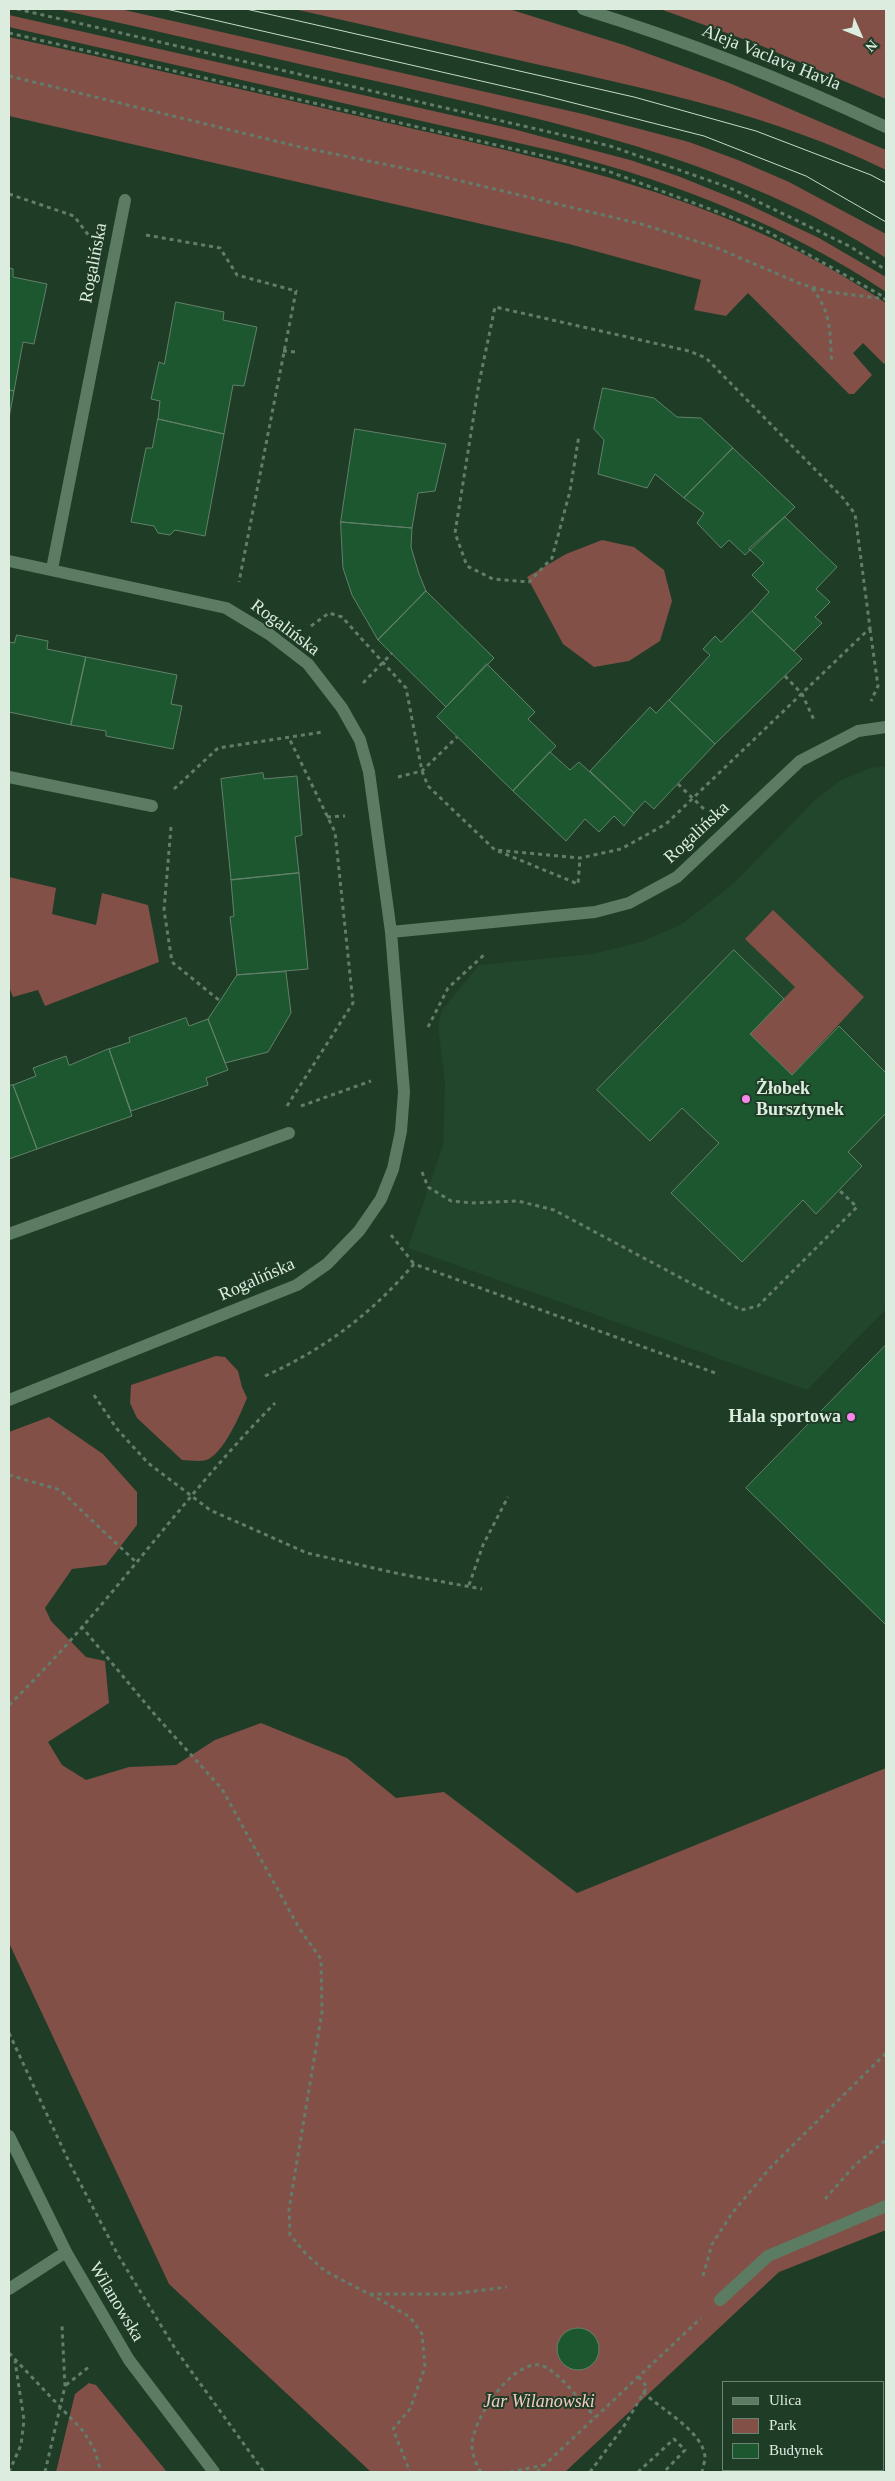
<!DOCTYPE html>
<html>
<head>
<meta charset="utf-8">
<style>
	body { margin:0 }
	#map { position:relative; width:895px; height:2481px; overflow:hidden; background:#1f3c27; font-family:Georgia,serif }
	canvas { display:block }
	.frame { position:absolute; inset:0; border:10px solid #dcede0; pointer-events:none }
	.legend { position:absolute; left:722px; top:2381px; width:162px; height:90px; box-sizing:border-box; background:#1f3c27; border:1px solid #6b8371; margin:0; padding:6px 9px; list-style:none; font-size:15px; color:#dcede0 }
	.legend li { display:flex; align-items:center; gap:10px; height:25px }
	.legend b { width:25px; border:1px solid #6b8371 }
	.north { position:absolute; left:835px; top:10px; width:50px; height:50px; -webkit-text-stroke:4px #1f3c27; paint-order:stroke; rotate:134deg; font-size:14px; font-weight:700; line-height:20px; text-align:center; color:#dcede0 }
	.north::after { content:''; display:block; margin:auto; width:18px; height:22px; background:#dcede0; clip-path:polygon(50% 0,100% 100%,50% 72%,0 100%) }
</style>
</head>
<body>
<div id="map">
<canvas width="895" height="2481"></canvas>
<div class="frame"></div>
<ul class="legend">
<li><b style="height:6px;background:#5c7b63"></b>Ulica</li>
<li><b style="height:14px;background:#825047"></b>Park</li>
<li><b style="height:14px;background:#1d5730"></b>Budynek</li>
</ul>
<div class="north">N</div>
</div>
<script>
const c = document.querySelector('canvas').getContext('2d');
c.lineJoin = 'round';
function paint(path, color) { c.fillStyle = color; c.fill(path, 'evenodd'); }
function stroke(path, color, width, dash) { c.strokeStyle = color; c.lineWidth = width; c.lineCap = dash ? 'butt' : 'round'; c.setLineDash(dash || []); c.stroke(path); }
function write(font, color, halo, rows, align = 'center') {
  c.font = font + ' Georgia,serif'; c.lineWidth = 4; c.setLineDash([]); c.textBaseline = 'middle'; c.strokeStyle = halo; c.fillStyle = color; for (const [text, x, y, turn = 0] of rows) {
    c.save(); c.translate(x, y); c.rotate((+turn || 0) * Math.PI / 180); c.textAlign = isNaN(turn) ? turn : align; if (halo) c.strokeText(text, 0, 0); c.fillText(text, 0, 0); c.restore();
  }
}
paint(new Path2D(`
	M886,766V1309L807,1390L408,1248L443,1145L445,1083L438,1026L442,1010L479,965L592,954L641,942L682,924L734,883L813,802L839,781L871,768Z`), '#22462c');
paint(new Path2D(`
	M57,9H120L583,114L689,142L738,160L789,182L886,234V258C737,162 569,125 398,86C284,61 171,34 57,9Z
	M294,9H509L624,45L727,82L886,150V170C774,115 653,90 531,63C452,45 373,27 294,9Z
	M660,9H886V99L757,44Z
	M9,15L513,129L630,160L678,176L747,204L819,238L886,277V292C789,227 675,182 562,153L9,27Z
	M9,37C132,64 256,93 379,121C560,162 729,197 886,303V362L884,364L863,343L853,353L872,375L854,394H849L748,293L726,316L694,310L701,280L569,244L9,116Z
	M602,540L634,547L664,570L672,601L660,641L629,661L594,667L563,644L527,577L566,554Z
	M9,877L56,888L52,914L96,925L102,893L148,905L159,962L45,1006L38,990L13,997L9,987Z
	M773,910L864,997L792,1075L750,1034L795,987L745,939Z
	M216,1356L225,1357L238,1371L242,1387L247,1398C241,1413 223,1455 206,1460C199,1462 189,1460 182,1460L137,1418L130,1403L131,1385Z
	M49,1417L103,1454L137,1492V1525L106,1565L72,1569L45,1608L51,1621L86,1657L105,1661L109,1703L48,1742L62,1765L86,1780L129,1767L176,1765L215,1740L261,1723L347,1758L396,1798L444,1792L577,1893L886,1768V2230L779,2272L565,2472H371L169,2284L9,1943V1432Z
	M89,2383L96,2385L167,2472H56L75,2394Z`), '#825047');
const building = new Path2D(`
	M9,268L13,269V277L47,284L34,344L23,342L14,391L9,390Z
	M176,302L224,312L223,320L257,327L244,386L233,385L224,434L158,419L160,401L151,399L159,362L164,364Z
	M603,388L654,398L677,417L701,418L733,448L684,498L655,474L647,488L598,474L604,440L594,429Z
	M9,390L14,391L9,418Z
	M158,419L224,434L205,536L175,530L170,535L158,533L154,526L131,522L146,448H152Z
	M355,429L446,444L435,491L418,493L412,528L341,522Z
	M733,448L795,507L745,555L729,540L721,548L697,523L704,513L684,498Z
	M785,517L837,567L816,589L830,602L815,617L822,623L794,651L752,611L769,592L752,575L764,563L749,549Z
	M341,522L412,528L411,547L419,574L426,591L378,640L352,595L343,568Z
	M426,591L494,658L446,707L378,640Z
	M752,611L802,659L715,744L669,700L710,655L703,649L715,636L721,642Z
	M17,635L48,641L47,649L86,657L71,725L9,712V642L14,643Z
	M86,657L177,675L171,704L182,706L173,749L106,736V731L71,725Z
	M487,664L535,712L528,719L556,746L513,791L437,717Z
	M669,700L715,744L654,809L645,801L634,813L590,771L650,707L656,713Z
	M550,752L570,770L579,762L634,813L624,826L614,816L599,832L585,819L566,841L513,791Z
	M263,773L264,779L297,776L302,835L295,837L299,873L231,880L221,779Z
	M299,873L308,969L237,975L230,917L234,916L231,880Z
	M734,950L784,999L750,1034L792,1075L839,1026L886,1073V1113L848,1152L862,1166L816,1214L803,1200L742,1262L671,1193L719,1143L682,1108L650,1141L597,1090Z
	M286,972L291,1013L268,1052L225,1063L208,1019L220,1001L237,975Z
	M186,1018L189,1026L208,1019L228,1070L206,1078L208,1085L131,1111L109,1049L130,1042L129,1038Z
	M109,1049L132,1116L37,1149L13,1085L36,1076L33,1068L66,1056L69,1065Z
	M13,1085L37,1149L9,1159V1086Z
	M886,1345V1625L746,1488Z
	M557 2349a21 21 0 1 1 42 0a21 21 0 1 1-42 0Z`);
paint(building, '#1d5730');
stroke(building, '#628169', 1);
stroke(new Path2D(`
	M17,9L610,146L728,187L851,247L886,270
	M9,33L605,170L761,228L886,298
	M9,76L300,147L423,172L641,224L715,247L801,284L830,292L886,299
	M9,194L74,216L89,236
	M146,235L220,248L237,275L296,291L239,582
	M812,288C833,315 829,332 832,364
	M283,351L296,352
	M311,626L329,613L342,617L406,688L422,771L428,786L495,850L580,858L621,849L666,824L870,628L855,514L843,498L706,358L689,351L495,307L479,383L455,533L467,566L493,579L529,582L552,558L570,491L579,435
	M870,629L878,686L871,701
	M785,676L802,694L814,720
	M363,683L392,653
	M398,777L422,771L457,737
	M678,784L706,811
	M174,789L218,748L323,732
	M327,817L345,816
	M171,827L164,910L172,962L220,1001
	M498,851L578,884L580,858
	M428,1027L448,988L486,953
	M287,1106L353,1003L335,832L289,738
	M301,1106L371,1081
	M422,1172L428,1187L451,1201L472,1203L518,1201L554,1210L741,1310L758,1306L857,1207L839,1190
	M391,1235L414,1264
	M265,1376C326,1348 370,1315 414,1264L718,1374
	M94,1395L117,1429L148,1463L210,1510L307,1553L400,1574L482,1589
	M9,1475L60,1490L137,1563
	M469,1585L483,1545L508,1497
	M81,1626L156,1716L222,1789L299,1928L321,1959L322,2012L289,2209L290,2235L306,2254L325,2271L369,2294H451L507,2287
	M9,1705C106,1611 181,1498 275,1403
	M9,2033L70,2164L118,2255L176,2350L264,2472
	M825,2199L855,2165L886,2140
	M703,2276L712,2244L733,2212L770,2168L886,2053
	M370,2294L410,2317L422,2334L425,2367L410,2409L393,2429L410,2472
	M9,2353L84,2432L95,2451L101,2472
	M66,2385L90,2366
	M643,2392C660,2409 703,2431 705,2457C705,2461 703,2467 702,2472
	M9,2472L21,2445L24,2420L15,2361
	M45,2472L65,2386L62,2326
	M481,2472C476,2465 473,2456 472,2447C471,2421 511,2361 540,2365C556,2368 583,2404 595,2417
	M510,2472L544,2465
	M537,2472L701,2318
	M590,2472L624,2426L647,2387L638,2376
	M638,2472L674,2439L685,2450L664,2472`), '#647c6a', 3, [4, 4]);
stroke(new Path2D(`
	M720,2300L768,2256L886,2206`), '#5c7b63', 12);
stroke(new Path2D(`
	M9,561L226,608L269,634L308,664L342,708L360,740L369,772L391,932L404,1092L401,1131L393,1169L381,1199L359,1231L327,1264L297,1285L9,1400
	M52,569L125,200
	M9,777L152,806
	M391,932L595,912L629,903L677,877L800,761L858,731L886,727
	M9,1234L289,1133
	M9,2289L66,2252`), '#5c7b63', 12);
stroke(new Path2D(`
	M583,9C687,41 788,81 886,127
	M9,2136L66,2252L129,2360L214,2472`), '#5c7b63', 12);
stroke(new Path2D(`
	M166,9L538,94L704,136L806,176L886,222
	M246,9L634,97L756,131L871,175L886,183`), '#c6d8cb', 1);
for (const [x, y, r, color] of [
	[746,1099,5,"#f788eb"],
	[851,1417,5,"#f788eb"]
]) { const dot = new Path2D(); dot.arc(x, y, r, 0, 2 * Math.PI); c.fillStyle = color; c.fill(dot); stroke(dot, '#1f3c27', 2); }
write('18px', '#dcede0', '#1f3c27', [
	["Aleja Vaclava Havla",771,58,22],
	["Rogalińska",94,263,-79],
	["Rogalińska",285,628,37],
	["Rogalińska",697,833,-43],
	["Rogalińska",257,1280,-24],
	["Wilanowska",116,2302,59]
]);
write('bold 18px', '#dcede0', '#1f3c27', [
	["Żłobek",756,1089],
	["Bursztynek",756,1110],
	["Hala sportowa",841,1417,"right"]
], 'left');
write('italic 18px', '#f2cac2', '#1f3c27', [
	["Jar Wilanowski",539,2402]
]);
</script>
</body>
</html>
